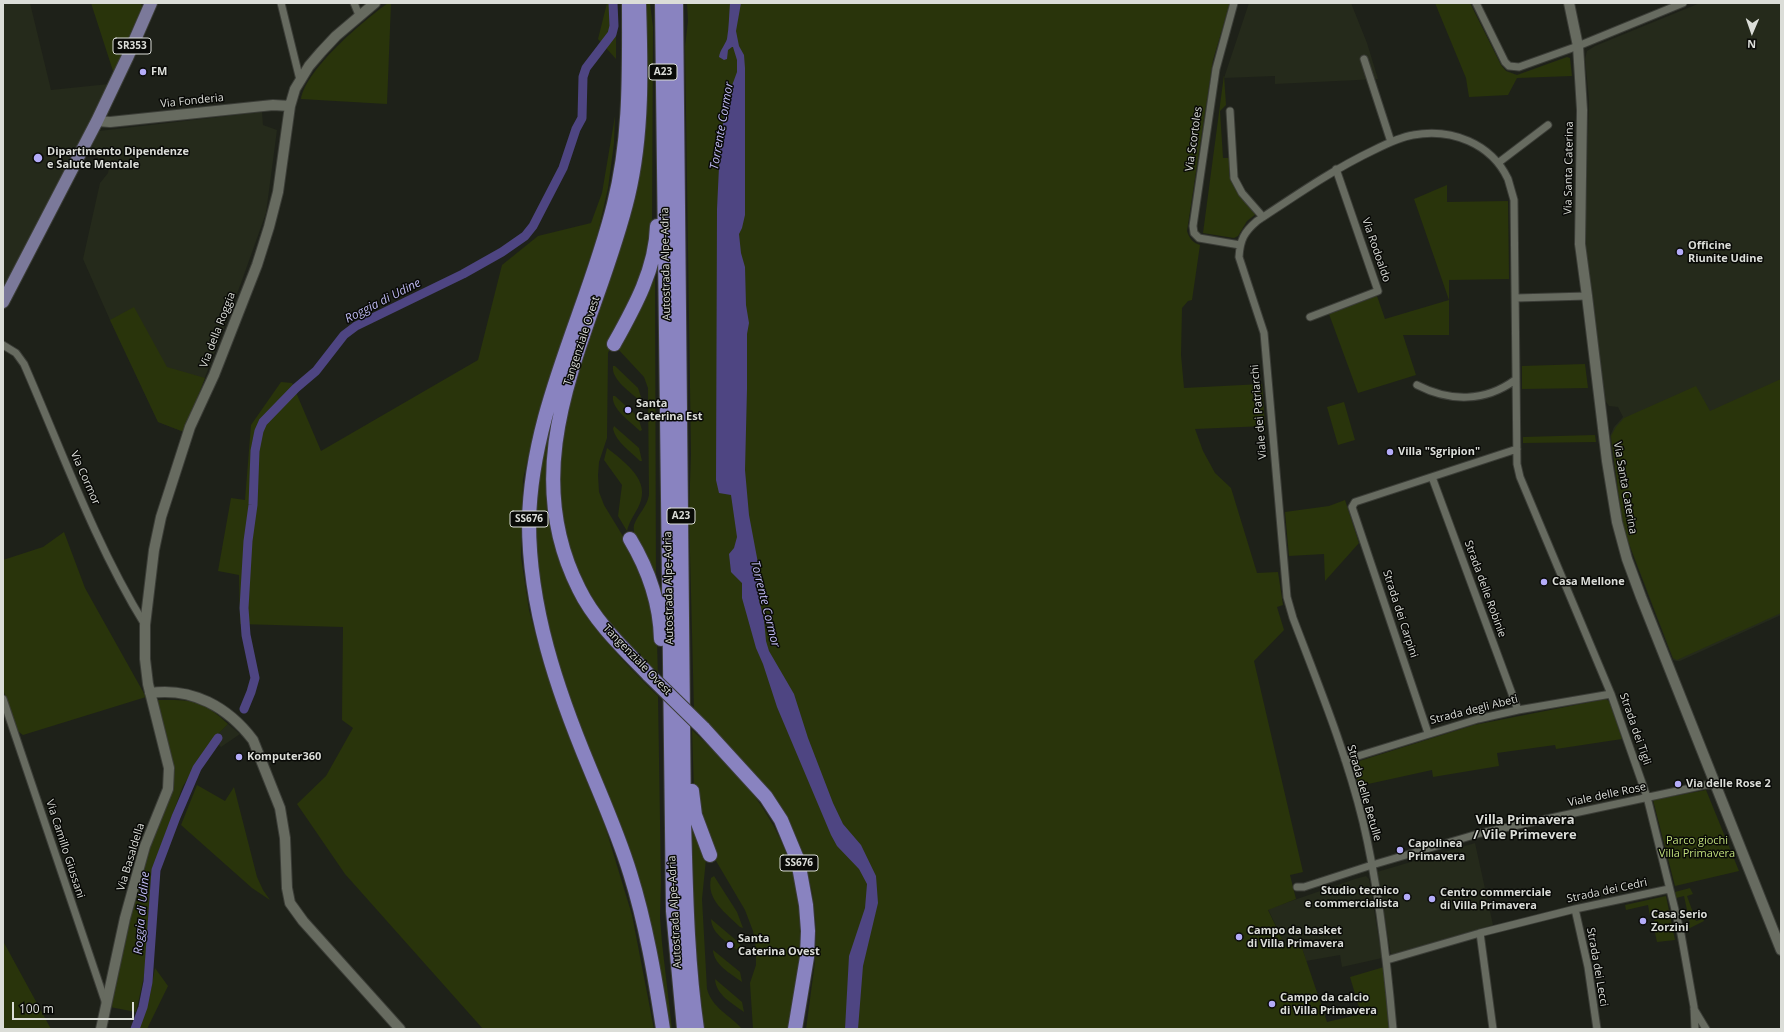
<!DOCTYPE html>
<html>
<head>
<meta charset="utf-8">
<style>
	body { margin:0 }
	#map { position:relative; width:1784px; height:1032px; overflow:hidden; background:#1e2119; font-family:"Open Sans",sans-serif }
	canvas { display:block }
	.frame { position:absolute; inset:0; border:4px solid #dbddd8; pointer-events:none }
	.north { position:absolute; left:1732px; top:12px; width:40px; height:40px; -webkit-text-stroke:3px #090a07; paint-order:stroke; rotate:182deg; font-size:11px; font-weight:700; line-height:16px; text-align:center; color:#dbddd8 }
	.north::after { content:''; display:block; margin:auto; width:14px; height:18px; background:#dbddd8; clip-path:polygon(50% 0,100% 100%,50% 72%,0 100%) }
	.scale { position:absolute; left:12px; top:1002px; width:122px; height:18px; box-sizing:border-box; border:2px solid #dbddd8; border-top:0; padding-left:5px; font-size:12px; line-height:14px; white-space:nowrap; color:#dbddd8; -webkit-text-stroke:3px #090a07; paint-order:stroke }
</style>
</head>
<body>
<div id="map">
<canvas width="1784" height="1032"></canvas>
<div class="frame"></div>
<div class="north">N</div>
<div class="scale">100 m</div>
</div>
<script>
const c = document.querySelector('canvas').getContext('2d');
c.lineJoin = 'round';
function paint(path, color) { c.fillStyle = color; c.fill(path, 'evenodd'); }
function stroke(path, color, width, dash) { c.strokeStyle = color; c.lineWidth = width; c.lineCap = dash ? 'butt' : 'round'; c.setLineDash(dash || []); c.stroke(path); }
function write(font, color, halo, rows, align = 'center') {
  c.font = font + ' "Open Sans",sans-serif'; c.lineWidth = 3; c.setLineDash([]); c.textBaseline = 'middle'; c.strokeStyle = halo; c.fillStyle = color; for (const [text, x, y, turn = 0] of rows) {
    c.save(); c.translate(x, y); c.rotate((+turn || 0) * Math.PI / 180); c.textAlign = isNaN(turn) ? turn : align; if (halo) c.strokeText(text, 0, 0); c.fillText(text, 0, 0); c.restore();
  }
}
paint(new Path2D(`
	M3,3H30L51,90L109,84L96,114L3,289Z
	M1249,3H1351L1367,43L1378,79L1275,84V76L1224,78Z
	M1700,3H1781V615L1680,661H1676L1673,660L1623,528L1610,436L1614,427L1623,417L1618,407L1609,406L1604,399L1585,242L1589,99L1585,59L1587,51L1595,46Z
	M262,112L263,125L277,130L266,213L241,283L184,432L158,422L110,320L83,259L100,183L108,173L110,163L89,153L99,131Z
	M228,724L240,734L221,747L213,739Z
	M1475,843L1493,925L1391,955L1377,872Z
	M1366,876L1369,879L1382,958L1342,967L1340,955L1306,961L1301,945L1286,947L1268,909L1355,879Z`), '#252a1b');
paint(new Path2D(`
	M91,3H141L142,7L114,74Z
	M388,3H391L387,104L301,99C306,69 363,21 388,3Z
	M607,3H616V59L598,39Z
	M642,3H650L653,27L652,231L647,263L608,353L607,438L599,462L598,475L599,492L604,505L635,556L647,585L657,641L658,678L617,638L574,572L559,505L561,434L639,164Z
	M687,3H1230L1213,60L1187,231C1189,238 1193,243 1200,245L1192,300L1188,301L1182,308L1181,355L1184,388L1262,384L1265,426L1195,429L1203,451L1215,473L1231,488L1257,573L1278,572L1283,605L1277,607L1284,630L1254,661L1303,872L1290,875L1296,899L1268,910L1286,947L1301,945L1327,1022L1361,1014L1350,977L1384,967L1390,1029H806L815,962L816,927L812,891L803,858L785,818L694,712L689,513L691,454L685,46L688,21Z
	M1435,3H1470L1501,65L1506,71L1517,75L1567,57L1570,58L1572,76L1517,78L1508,95L1469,97L1466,78Z
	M1224,75L1226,105L1220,111L1223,158H1229V175L1232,181L1256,214L1247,221L1238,236L1234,238L1203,233Z
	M615,116L614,143L608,188L597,237L542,399L528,458L523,479L521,557L529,610L543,662L568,735L605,826L632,915L654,1029H483L345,874L297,804L326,776L353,728L342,720L343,627L240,624L239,575L218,571L231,498L245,500L251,425L281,382L292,383L321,451L478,360L502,265L538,236L591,223L602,193Z
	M1447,185V202L1508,201L1509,279L1449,280V335H1403L1416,375L1358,393L1329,314L1377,296L1385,319L1449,300L1414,199Z
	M655,272L656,589C651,576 631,536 634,525C638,514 647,507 649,495L648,388L644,377L617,348Z
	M134,307L167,367L205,378L184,432L158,422L110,320Z
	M1585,364L1588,388L1522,389V366Z
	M613,366H615L638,388L642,400L640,401C631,392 611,380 613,366Z
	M1781,379V613L1677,660L1673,658L1623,528L1611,436L1616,427L1624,418L1696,386L1710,411Z
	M560,383C556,414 550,445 547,476C546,492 549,509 551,524C564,602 605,643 658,696L661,882L660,917L662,943L672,1029H667L652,947L566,693L540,595L535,531L537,497L542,459Z
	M613,396H615L638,417L642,430L640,431C631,422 611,409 613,396Z
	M1344,402L1355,440L1338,445L1327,407Z
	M614,426L639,448L642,461H640C631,452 616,442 613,429Z
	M1595,435L1596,442L1523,443V437Z
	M607,448C622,460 648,478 641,500C638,511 630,518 627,531L618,516L622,485L604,460Z
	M1345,500L1359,543L1325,581L1324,554L1289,556L1285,512L1329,506Z
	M64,532L85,588L146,697L23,735L16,730L3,689V560L43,547Z
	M1606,699L1610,702L1622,739L1556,749L1555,745L1497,753L1499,766L1433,777L1432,770L1359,786L1353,763L1474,725Z
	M157,700C193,700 201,699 228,724L213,739L183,786L158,854L151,880L148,919L147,963L136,1012L110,1007L131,911L145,861L168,799Z
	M692,730C712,749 733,767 749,789C810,867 806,937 790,1029H753L750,983L756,965V950L753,931L745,910L712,854L694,792Z
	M197,785L225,801L234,787L257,877L263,890L270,900L252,888L181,825Z
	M1706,790L1739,871L1675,886L1653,800Z
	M692,827L706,859L702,899L707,989C712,1008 730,1015 742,1029H704L695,936Z
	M714,876L737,912L743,928L740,927C726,913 706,900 711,878Z
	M1690,888L1693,894L1687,896L1696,921L1703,919L1704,921L1684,931L1683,926L1690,924L1684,896L1676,898L1675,892Z
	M1666,896L1675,940L1657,942L1653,924L1655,919L1650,916L1648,905L1626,910L1625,905Z
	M711,919L737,941L740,945V952C729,943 712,935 711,919Z
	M3,941L51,1029H4Z
	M713,950L740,972L742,982C730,973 714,965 713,950Z
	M155,968L168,986L147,1029H137L150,995Z
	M715,979L742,1002L744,1012C732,1003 716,995 715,979Z`), '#29340b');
paint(new Path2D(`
	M730,3H741L736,31L739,46L744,55L745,68V215L742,228L739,234L741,253L745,267L746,305L749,323L747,334V389L745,470L749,515L761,579L762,586L759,600L764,619L766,641L769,651L794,694L808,738L833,803L843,824L861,845L876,876L878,903L863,966L858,1029H845L849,956L865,908L867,884L859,869L837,846L831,835L777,707L763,664L756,648L742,598V583L731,572L729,554L734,548L737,537L731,495L719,493L716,480L717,209L720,146L726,102L737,72V60L733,47H732L728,50L727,59L724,60L719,57C720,50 725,45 727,39C729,27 729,15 730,3Z`), '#4e4582');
stroke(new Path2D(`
	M244,709L251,692L255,678L246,635L244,608L248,541L253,505L255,451L259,431L263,422L296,388L316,371L344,335L356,326L463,274L502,252L525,236L533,226L563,168L576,129L582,118L583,77L586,68L612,34L614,26L613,3
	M135,1029L143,1007L148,982L156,870L176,817L197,768L218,738`), '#4e4582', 9);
const street = new Path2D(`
	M281,3L300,80
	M354,3L359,15
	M1234,3L1216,69L1193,226L1194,233L1199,238L1240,245
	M1476,3L1505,62L1509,66L1519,67L1578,46L1683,3
	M1364,59L1391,142
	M1230,111L1234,178L1242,193L1263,217
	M1498,163L1548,125
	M1516,298L1587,296
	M1310,317L1378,291L1336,169
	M3,345L16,353L24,364C62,451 95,544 145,625
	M1417,385C1450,402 1485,402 1515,380
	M1432,477L1518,710
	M3,699L106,1004
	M1428,733L1352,507L1355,502L1517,449
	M1345,760L1478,719L1518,710L1611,694
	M1297,887H1304L1372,865L1481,833L1705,785H1715
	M1575,909L1588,967L1597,1029
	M1480,933L1493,1029
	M1387,960L1480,933L1575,909L1669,889
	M1694,1009L1706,1029
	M1393,1029C1387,960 1379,889 1363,822C1346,752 1318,684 1293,618L1287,597L1264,333L1239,257C1240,240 1244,232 1257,221C1295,196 1332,170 1374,150C1386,144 1400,137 1413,135C1451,128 1491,143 1508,179C1510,186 1512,193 1514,200L1517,464L1520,477L1611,694L1647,797L1681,934L1694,1007L1695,1029`);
const secondary = new Path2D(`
	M1569,3L1578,46L1582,110L1580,244L1587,296L1607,461L1617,522L1627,559L1641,597L1781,950
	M97,121L110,122L273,105L290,106
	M150,693C192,687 228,707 253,740L280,808L285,838L287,888L290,903L303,921L400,1029
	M101,1029L125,918L145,846L168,789L169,768L148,684L145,659V625L154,550L161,517L190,427L214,375L257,265L269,227L278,192L290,106L295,89L309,66L321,52L336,36L375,3`);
const primary = new Path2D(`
	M3,302L97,121L127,58L151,3`);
const highway = new Path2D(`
	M629,3C629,72 631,137 614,204C588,310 531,410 529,522C529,608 557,690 590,769C604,803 619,837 630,873C646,924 655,977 663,1029
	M639,3C641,66 643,134 628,196C597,327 510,453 579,589C595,622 624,649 649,675
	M662,3L673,911L684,1029
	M676,3L684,821C686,891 687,960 697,1029
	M614,344C634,308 656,269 657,226
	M630,539C648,569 660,604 661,639
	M703,728L766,797L781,820L798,861L806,905L808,931L807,957L795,1029
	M692,791L695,815L710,855`);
stroke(street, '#3b3d37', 9);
stroke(secondary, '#3b3d37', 12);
stroke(primary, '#3b3d37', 14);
stroke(highway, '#3b3d37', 16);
stroke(street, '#676b60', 7);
stroke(secondary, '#676b60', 10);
stroke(primary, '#7b799a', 12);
stroke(highway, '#8983c0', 14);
const highwayBridge = new Path2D(`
	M649,675L703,728`);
stroke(highwayBridge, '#3b3d37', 16, []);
stroke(highwayBridge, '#8983c0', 14);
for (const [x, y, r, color] of [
	[143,72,4,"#b4acf9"],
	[38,158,5,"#b4acf9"],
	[1680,252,4,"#b4acf9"],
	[628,410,4,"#b4acf9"],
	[1390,452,4,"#b4acf9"],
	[1544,582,4,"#b4acf9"],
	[239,757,4,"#b4acf9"],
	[1678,784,4,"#b4acf9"],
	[1400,850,4,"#b4acf9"],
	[1407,897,4,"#b4acf9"],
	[1432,899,4,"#b4acf9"],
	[1643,921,4,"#b4acf9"],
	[1239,937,4,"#b4acf9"],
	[730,945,4,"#b4acf9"],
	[1272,1004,4,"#b4acf9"]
]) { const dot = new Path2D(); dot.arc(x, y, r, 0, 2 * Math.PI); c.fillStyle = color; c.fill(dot); stroke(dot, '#090a07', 1.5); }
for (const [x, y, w] of [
	[132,46,38],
	[663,72,28],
	[681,516,28],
	[529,519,38],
	[799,863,38]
]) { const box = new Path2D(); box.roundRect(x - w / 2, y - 8, w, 16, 3); c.fillStyle = '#090a07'; c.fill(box); stroke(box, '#dbddd8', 1); }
write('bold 10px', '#dbddd8', null, [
	["SR353",132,46],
	["A23",663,72],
	["A23",681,516],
	["SS676",529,519],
	["SS676",799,863]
]);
write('bold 11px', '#dbddd8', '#090a07', [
	["FM",151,72],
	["Dipartimento Dipendenze",47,152],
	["e Salute Mentale",47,165],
	["Officine",1688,246],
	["Riunite Udine",1688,259],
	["Santa",636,404],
	["Caterina Est",636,417],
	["Villa \"Sgripion\"",1398,452],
	["Casa Mellone",1552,582],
	["Komputer360",247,757],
	["Via delle Rose 2",1686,784],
	["Capolinea",1408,844],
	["Primavera",1408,857],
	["Studio tecnico",1399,891,"right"],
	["e commercialista",1399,904,"right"],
	["Centro commerciale",1440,893],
	["di Villa Primavera",1440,906],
	["Casa Serio",1651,915],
	["Zorzini",1651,928],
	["Campo da basket",1247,931],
	["di Villa Primavera",1247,944],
	["Santa",738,939],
	["Caterina Ovest",738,952],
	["Campo da calcio",1280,998],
	["di Villa Primavera",1280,1011]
], 'left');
write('11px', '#dbddd8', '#090a07', [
	["Via Fonderia",192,101,-6],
	["Via Scortoles",1194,139,-82],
	["Via Santa Caterina",1569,168,-89],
	["Via Rodoaldo",1376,250,71],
	["Autostrada Alpe-Adria",666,264,-91],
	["Via della Roggia",218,330,-69],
	["Tangenziale Ovest",582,341,-72],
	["Viale dei Patriarchi",1259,412,-95],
	["Via Cormor",85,478,66],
	["Via Santa Caterina",1625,488,80],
	["Autostrada Alpe-Adria",669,588,-91],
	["Strada delle Robinie",1485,589,70],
	["Strada dei Carpini",1400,614,72],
	["Tangenziale Ovest",637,660,46],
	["Strada degli Abeti",1474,710,-14],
	["Strada dei Tigli",1635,729,71],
	["Strada delle Betulle",1364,793,74],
	["Viale delle Rose",1607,795,-12],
	["Via Camillo Giussani",65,849,72],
	["Via Basaldella",131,857,-73],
	["Strada dei Cedri",1607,891,-12],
	["Autostrada Alpe-Adria",675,912,-93],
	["Strada dei Lecci",1597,967,80]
]);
write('11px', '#c1df7c', '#090a07', [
	["Parco giochi",1697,841],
	["Villa Primavera",1697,854]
]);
write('italic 12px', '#beb9f1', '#090a07', [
	["Torrente Cormor",722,126,-80],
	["Roggia di Udine",383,301,-27],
	["Torrente Cormor",765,604,76],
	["Roggia di Udine",142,913,-85]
]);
write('bold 13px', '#dbddd8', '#090a07', [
	["Villa Primavera",1525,820],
	["/ Vile Primevere",1525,835]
]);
</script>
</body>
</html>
